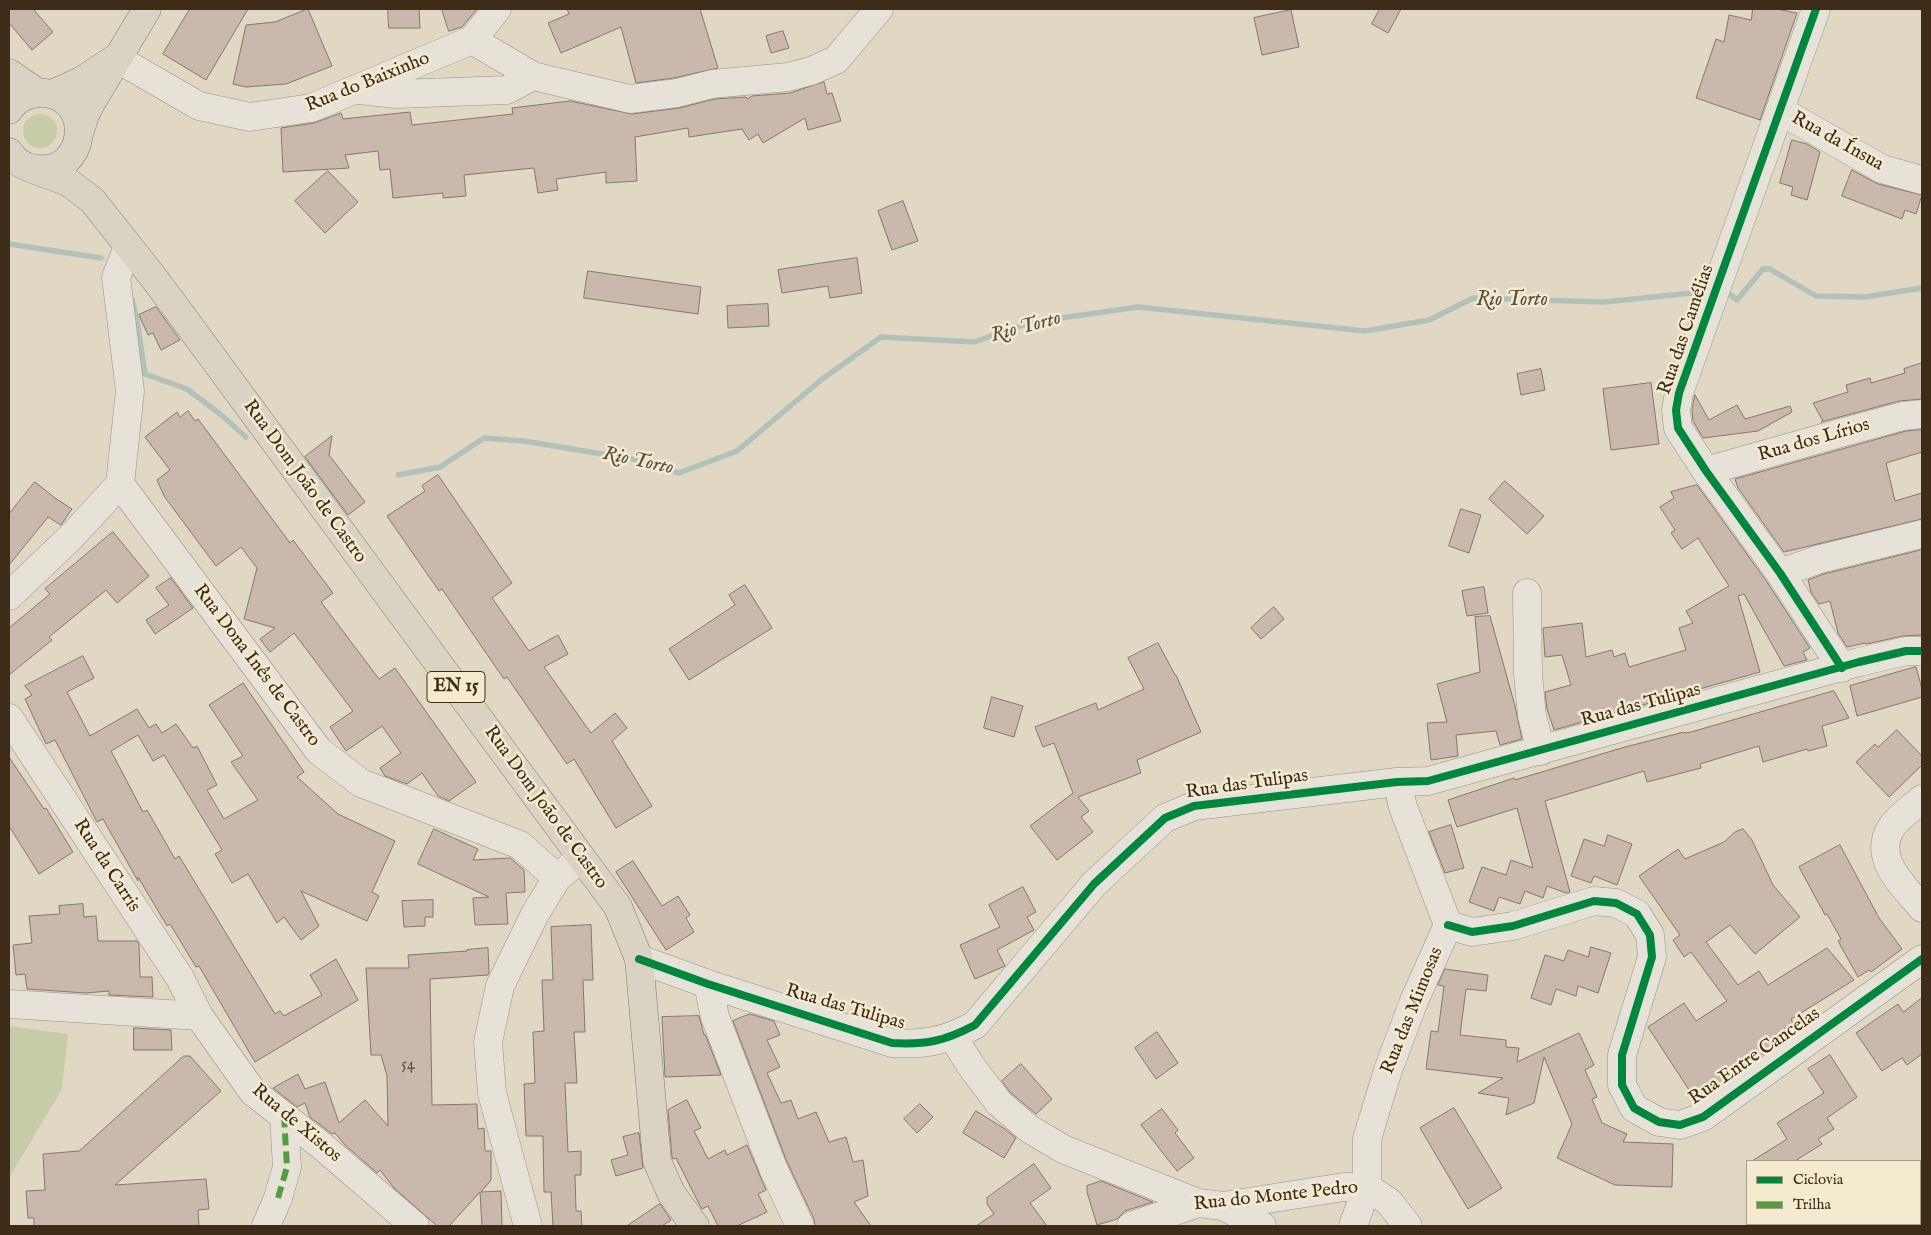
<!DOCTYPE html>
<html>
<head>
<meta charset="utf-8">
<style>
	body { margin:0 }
	#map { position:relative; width:1931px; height:1235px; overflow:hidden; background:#e0d8c3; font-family:"IM FELL English",serif }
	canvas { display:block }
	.frame { position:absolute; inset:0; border:10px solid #3e2c18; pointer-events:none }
	.legend { position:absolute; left:1746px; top:1160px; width:175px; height:65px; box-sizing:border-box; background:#f3ead0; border:1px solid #ab9e86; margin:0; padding:6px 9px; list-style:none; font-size:15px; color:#3e2c18 }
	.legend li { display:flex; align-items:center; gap:10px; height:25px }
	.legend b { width:25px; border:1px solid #ab9e86 }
</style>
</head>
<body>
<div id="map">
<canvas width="1931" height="1235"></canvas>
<div class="frame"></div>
<ul class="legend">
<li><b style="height:6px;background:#00873e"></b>Ciclovia</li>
<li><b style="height:6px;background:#539d3e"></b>Trilha</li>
</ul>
</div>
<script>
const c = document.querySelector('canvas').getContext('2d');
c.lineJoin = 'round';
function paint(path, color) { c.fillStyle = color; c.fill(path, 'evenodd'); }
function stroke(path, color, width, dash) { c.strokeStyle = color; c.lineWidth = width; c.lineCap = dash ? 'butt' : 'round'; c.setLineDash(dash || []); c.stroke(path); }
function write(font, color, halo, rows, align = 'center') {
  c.font = font + ' "IM FELL English",serif'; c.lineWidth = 5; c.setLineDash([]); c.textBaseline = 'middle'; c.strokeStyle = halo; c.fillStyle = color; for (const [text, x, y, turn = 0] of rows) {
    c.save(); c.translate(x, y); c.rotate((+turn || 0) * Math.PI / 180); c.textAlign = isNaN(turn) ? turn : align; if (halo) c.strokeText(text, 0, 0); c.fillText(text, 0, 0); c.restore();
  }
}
paint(new Path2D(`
	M23 131a17 17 0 1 1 34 0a17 17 0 1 1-34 0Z
	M9,1026L68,1034L62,1089L9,1178Z`), '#c7cca8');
stroke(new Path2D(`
	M9,244L101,258
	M1727,292L1737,300L1763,269H1770L1816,296L1865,297L1922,288
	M132,299L137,320L145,374L187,389L220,414L246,437
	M398,475L440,467L484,438L524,441L638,460L679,473L737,451L821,380L881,337L974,342L1033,322L1138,307L1365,331L1429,320L1473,298L1604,302L1702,292`), '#b1c2bb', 5.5);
const building = new Path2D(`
	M9,9H33L53,32L32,50L9,23Z
	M190,9H248L206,80L163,54Z
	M308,9L332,66L286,84L246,87L233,84L246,25L275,22Z
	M388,9H419L420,28H389Z
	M442,9H477L462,27L449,31Z
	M567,9H700L718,68L674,78L636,83L621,27L561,53L548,23L569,14Z
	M1380,9H1401L1388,33L1372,24Z
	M1753,9H1777L1797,13L1760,120L1696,98L1716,39L1724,42L1729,15L1751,20Z
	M1291,10L1299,47L1262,55L1254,18Z
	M783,31L789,48L771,53L766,36Z
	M824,82L827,94L832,93L841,121L808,130L805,118L763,143L758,134L749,140L742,129L689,137L688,128L635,137L637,181L606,183V172L556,179L558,190L538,193L534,168L464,175L466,196L443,198V193L393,198L390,169L380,170L378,151L345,155L349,168L283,172L281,128L314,123L341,113L343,119L410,112L412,125L513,114L512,108L570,101L632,114L679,108L715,99L746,97L747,99L752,96L790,93Z
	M1792,140L1807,144L1820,152L1807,200L1791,195L1793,187L1780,183Z
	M1852,170L1878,184L1922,195L1916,214L1905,210L1902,219L1842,196Z
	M328,171L358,202L325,233L295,201Z
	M903,201L918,241L892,250L878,211Z
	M857,258L862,293L830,298L828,286L782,293L778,270Z
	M588,271L701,287L698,314L584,298Z
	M768,304L769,326L728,328L727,306Z
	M156,307L180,340L161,350L153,333L148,335L139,315Z
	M1922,363V399L1899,401L1821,422L1823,421L1813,403L1848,392L1846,385L1870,378L1871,383L1905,373L1904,369Z
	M1541,369L1545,390L1521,395L1517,374Z
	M1651,383L1659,444L1611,450L1603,389Z
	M1695,395L1709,420L1737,405L1745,419L1790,406L1792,412L1758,431L1703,438L1693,421L1692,410Z
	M188,411L195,421L198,419L290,543L293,540L333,593L321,602L379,679L395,668L476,782L449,801L438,796L422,773L407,784L385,776L380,768L401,753L382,726L346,751L330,727L353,711L294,633L270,652L260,639L275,628L244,619L257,568L241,547L216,566L164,496L157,480L170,470L145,437L177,412L180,417Z
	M1922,430V452L1886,463L1895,501L1922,493V519L1784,552L1738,488L1735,479L1906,431Z
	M332,436L329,455L365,502L348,515L305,457Z
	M438,475L512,583L492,598L529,651L558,635L568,654L544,667L591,733L615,713L627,728L612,741L652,806L616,828L574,759L567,764L507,677L504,679L442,589L439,591L387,516L425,491L422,486Z
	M1505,481L1544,516L1527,534L1489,499Z
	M35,482L55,498L72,509L61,525L48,517L9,565V514Z
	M1697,485L1767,582L1808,645L1810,648L1803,652L1807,660L1784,666L1744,594L1738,596L1760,672L1554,730L1547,709L1545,692L1571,685L1562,655L1545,657L1543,628L1582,623L1586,657L1612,650L1614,657L1625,653L1629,667L1686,650L1679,628L1693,623L1686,611L1729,586L1698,538L1682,549L1671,533L1675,530L1660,507L1674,498L1671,492Z
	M1461,509L1481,515L1469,553L1449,546Z
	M113,532L149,576L117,603L106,590L49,637L52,640L9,675V628L50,594L45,589Z
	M1922,550V635L1903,636L1866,644L1865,643L1847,647L1838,633L1830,601L1819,604L1811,592L1808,580L1824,574Z
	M171,578L193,608L155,634L146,620L169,605L156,588Z
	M745,585L772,628L689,680L669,649L735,605L729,595Z
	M1484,587L1488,613L1467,616L1462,591Z
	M1274,607L1284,619L1261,639L1251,628Z
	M1490,616L1515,706L1522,739L1500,745L1496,731L1456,735L1458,756L1431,760L1427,723L1447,722L1437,684L1480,672L1475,617Z
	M1158,643L1175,675H1176L1201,732L1137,760L1141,773L1078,797L1089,811L1081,817L1093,832L1057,860L1030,826L1073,793L1054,743L1043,747L1035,727L1096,703L1098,710L1144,689L1128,658Z
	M83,656L94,678L67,692L90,736L137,709L149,728L156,724L162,733L176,724L193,748L197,746L217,785L207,790L224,819L258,800L231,762L243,756L209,705L243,683L304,772L297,777L338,814L395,841L372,892L379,896L367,921L301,891L319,926L301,940L284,917L277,923L248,874L232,883L215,854L222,850L164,755L153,761L138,735L111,751L143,812L147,810L175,859L179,856L275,1014L280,1011L284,1016L322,995L310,975L336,959L358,1000L255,1062L199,966L196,967L170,924L167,926L138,877V881L103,819L97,822L55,740L46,744L25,699L32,695L25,686Z
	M1916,667L1922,689V697L1857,716L1850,686Z
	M1834,691L1849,718L1822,726L1827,746L1808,751L1807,749L1763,762L1759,746L1700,764L1701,768L1647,782L1644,771L1545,801L1570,892L1566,893L1547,886L1543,898L1525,891L1520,904L1499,897L1494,911L1469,902L1482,867L1506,875L1511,860L1533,868L1517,808L1457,827L1448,800L1514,778L1515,780L1625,747L1684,732L1685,733L1691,732Z
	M992,697L1023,706L1014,737L984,728Z
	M1897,730L1922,756V765L1889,797L1856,762L1875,744L1878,747Z
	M9,757L44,809L46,808L73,852L39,874L9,826Z
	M1451,825L1464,868L1445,873L1429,832Z
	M434,829L478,849L473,860L510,858L524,870L525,892L506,893L508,924L475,925L473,898L489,897L418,864Z
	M1743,829L1752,840L1773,885L1800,917L1755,954L1730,925L1706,942L1738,985L1759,971L1768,985L1827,948L1854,980L1791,1019L1793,1023L1774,1036L1778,1043L1697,1102L1648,1027L1684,1003L1696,1021L1727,1001L1691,952L1684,957L1673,940L1680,935L1639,876L1678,849L1685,859L1724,842L1735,832Z
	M1608,835L1632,844L1617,885L1594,876L1591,883L1571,876L1584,839L1604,846Z
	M1840,845L1879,918L1902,949L1871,972L1869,970L1858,977L1838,941L1841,939L1827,914L1825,915L1799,867Z
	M633,861L662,906L678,896L690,915L686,918L694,932L666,950L616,872Z
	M1023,887L1036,912L1027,917L1034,930L997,950L1005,966L975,979L960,945L1000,927L989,905Z
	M433,900V917H425V926L404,927L402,901Z
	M83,904L84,917L96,916L98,941H137L139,944L140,977H152L153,997L109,995V991L86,993L27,989L25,974L16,975L13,945L32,943L29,916L60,914L59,906Z
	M591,925L593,980H583L585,1032H574L577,1083H565L568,1152L581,1151V1175H575L576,1211H581L582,1226H553L551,1192H544L543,1136H526L524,1084L535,1083L533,1032L544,1031L542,980H553L551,927Z
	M1591,947L1611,953L1598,993L1578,986L1576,996L1556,989L1551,1005L1531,998L1545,955L1564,961L1568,950L1588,957Z
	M488,948L489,972L488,975L430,979L432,1105L477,1104L478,1129L484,1128L485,1151H491V1180L481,1192L501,1191L502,1226H482L480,1192L449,1226H437L394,1188L380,1170L377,1173L345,1145L335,1133L332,1134L310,1117L305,1103L297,1107L273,1088L298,1074L305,1089L325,1082L339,1123L365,1100L388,1126L387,1076L381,1055H371L366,968H409L408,955L467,951V950Z
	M1445,969L1488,975L1486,991L1466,989L1460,1035L1506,1040V1047L1519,1048L1517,1062L1579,1033L1594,1065L1585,1070L1597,1097L1592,1099L1602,1123L1627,1134L1623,1142L1673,1144L1672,1187L1615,1185L1557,1158L1572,1124L1544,1057L1534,1103L1506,1115L1509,1098L1478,1093L1503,1078L1426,1069L1431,1031L1438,1032L1444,986L1438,985Z
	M1922,998V1054L1907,1065L1902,1058L1882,1071L1856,1033L1898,1004L1903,1012Z
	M750,1014L774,1021L780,1035L767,1040L780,1067L767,1073L781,1103L791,1100L798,1119L816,1112L829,1142L846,1137L853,1162L863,1160L868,1196L854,1202L871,1226H815L814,1219L787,1162L733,1021Z
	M699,1016L704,1035L705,1034L721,1075L665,1077L662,1017Z
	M134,1028L171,1030L172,1050H134Z
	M1157,1032L1178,1063L1156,1079L1135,1048Z
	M1830,1055L1857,1097L1827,1118L1834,1129L1818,1139L1822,1144L1795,1161H1752L1787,1139L1777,1123L1824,1093L1808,1069Z
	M184,1056H190L221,1091L115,1185L206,1179L209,1209L198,1210L199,1226H34V1218H28L26,1191L45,1190L43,1154L79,1151Z
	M1021,1064L1052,1099L1036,1114L1010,1092L1002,1081Z
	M687,1100L701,1128L694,1131L708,1159L725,1150L727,1155L747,1145L766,1190L758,1194L767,1212L737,1226H718L708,1206L702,1209L699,1204L676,1158L673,1159L672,1157L668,1110Z
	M920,1104L933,1117L917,1133L904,1119Z
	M1454,1108L1502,1188L1468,1209L1420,1128Z
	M1162,1109L1178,1130L1175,1133L1194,1158L1177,1171L1141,1125Z
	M976,1111L1005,1129L1016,1138L1004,1158L963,1133Z
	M639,1133L643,1168L616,1176L611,1160L628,1155L623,1137Z
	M1034,1164L1051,1188L1030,1203L1047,1226H976L994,1214L987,1204V1198Z
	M1101,1181L1153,1202L1125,1211L1117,1219L1097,1225L1087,1192V1186Z
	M660,1204L671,1220L662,1226H627Z`);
paint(building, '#cab8ac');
stroke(building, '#80796c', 1);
const minor = new Path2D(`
	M1816,9L1679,393L1676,410L1678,428L1706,471L1780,573L1842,668
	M472,40L533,76L630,99L677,93L712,84L788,77L811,71L836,60L879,9
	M116,58L199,106L250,117L311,108L472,40L497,9
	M359,90L397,94L507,90L533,76
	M1781,111L1882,169L1922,180
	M1706,471L1844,432L1903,416L1922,414
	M120,484L319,751L361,783L520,845L557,878
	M1780,573L1820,559L1922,534
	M1527,593L1528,674L1532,716L1541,751
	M9,596L71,537L120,484L130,391L116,277L128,247
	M9,718L180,978L199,1016
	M1922,799C1913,807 1898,817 1891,828C1872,859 1904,886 1922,908
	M1448,925L1472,932L1513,926L1594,901L1616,903L1637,914L1650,935L1652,957L1622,1055V1085L1634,1108L1659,1122L1680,1125L1703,1117L1922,959
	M639,959L708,984L892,1043C926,1045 945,1041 975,1025L1094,884L1165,818L1194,806L1397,782L1428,781L1859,662L1906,651H1922
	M708,984L715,1017L773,1168L800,1226
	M9,1004L199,1016L253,1092L322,1146L415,1226
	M953,1037L971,1066L999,1103L1028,1128L1063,1149L1198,1203
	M1223,1206L1262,1226
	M266,1226L278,1198L287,1167L284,1116
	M528,1226L492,1093L488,1042L500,986L535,914L557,878L570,867
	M1131,1226L1198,1203L1223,1206L1344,1187H1367L1389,1202L1408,1226
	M1353,1226L1367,1187V1139L1388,1070L1414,1001L1448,925L1403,807L1397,782`);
const major = new Path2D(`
	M9,73L38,93
	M52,94L81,81L113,60
	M9,110C17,97 30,92 45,93C95,98 87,175 37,169C26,168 15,162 9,152
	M79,134L85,115L91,103L147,9
	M30,168L68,182L92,200L157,282L618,907L639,959L657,1161L671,1193L695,1226`);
stroke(minor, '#979083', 29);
stroke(major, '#80796c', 29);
stroke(minor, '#e7e2d7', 28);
stroke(major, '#dad3c3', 28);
stroke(new Path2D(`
	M278,1198L287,1167L284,1116`), '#539d3e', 6, [12, 6]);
stroke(new Path2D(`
	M1816,9L1679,393L1676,410L1678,428L1706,471L1780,573L1842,668
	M1448,925L1472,932L1513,926L1594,901L1616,903L1637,914L1650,935L1652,957L1622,1055V1085L1634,1108L1659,1122L1680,1125L1703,1117L1922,959
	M639,959L708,984L892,1043C926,1045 945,1041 975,1025L1094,884L1165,818L1194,806L1397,782L1428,781L1859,662L1906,651H1922`), '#00873e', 8);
write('16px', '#614f3d', null, [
	["54",408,1066]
]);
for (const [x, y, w] of [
	[456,687,58]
]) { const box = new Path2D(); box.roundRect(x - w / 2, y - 15.5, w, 31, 4); c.fillStyle = '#f3ead0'; c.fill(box); stroke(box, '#3e2c18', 1); }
write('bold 18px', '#3e2c18', null, [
	["EN 15",456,687]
]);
write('19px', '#3e2c18', '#f3ead0', [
	["Rua do Baixinho",368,83,-22],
	["Rua da Ínsua",1837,142,29],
	["Rua das Camélias",1687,330,-71],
	["Rua dos Lírios",1814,441,-16],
	["Rua Dom João de Castro",304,482,54],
	["Rua Dona Inês de Castro",256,666,53],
	["Rua das Tulipas",1641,706,-15],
	["Rua das Tulipas",1247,785,-8],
	["Rua Dom João de Castro",545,808,54],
	["Rua da Carris",106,866,57],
	["Rua das Tulipas",845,1008,16],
	["Rua das Mimosas",1413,1011,-68],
	["Rua Entre Cancelas",1755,1057,-35],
	["Rua de Xistos",296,1124,40],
	["Rua do Monte Pedro",1276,1197,-6]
]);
write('italic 20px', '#564f40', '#f3ead0', [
	["Rio Torto",1512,301],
	["Rio Torto",1026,328,-15],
	["Rio Torto",638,462,12]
]);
</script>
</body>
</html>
